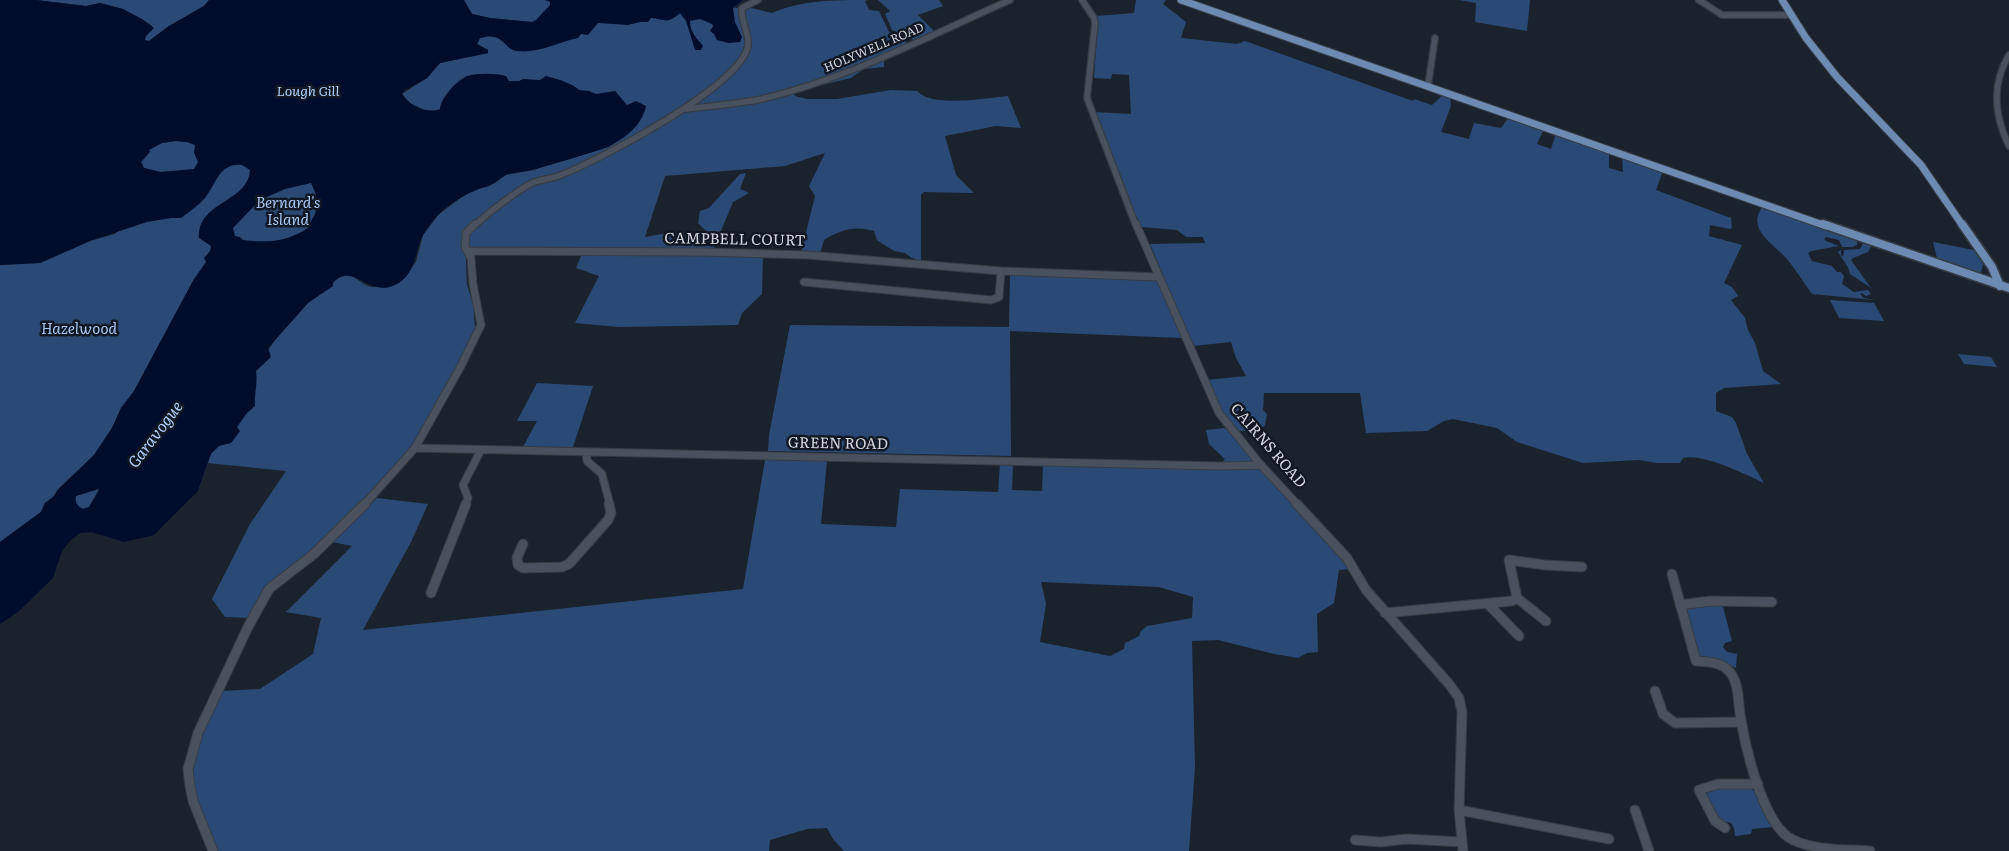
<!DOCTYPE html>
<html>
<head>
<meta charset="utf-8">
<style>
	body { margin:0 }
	canvas { display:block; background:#1a222d }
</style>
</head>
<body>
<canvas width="2009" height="851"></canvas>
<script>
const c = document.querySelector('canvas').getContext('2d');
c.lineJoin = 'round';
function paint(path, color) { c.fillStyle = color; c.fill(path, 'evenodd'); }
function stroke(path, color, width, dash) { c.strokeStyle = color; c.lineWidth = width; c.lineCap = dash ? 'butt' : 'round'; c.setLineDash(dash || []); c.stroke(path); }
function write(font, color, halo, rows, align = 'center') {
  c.font = font + ' Literata,serif'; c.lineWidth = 5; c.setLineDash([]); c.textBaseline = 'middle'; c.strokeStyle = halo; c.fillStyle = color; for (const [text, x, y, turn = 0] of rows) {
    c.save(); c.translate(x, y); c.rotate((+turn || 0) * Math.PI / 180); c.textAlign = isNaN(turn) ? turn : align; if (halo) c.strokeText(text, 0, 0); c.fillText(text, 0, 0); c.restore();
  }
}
paint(new Path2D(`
	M36,0H209L204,6L169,26L149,41L144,40L146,36L153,28L151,25L123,9L100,3L86,6Z
	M464,0H743L733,8L747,7L772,13C801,0 835,0 868,0L865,1L869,10L879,11L889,32L907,42L905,44L884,54V67L864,69L851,78L793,92L795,96L807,99H837L891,90L917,91C932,108 987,98 1008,96L1021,128L996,126L945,136L956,175L974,193L924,192L921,195V261L912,258L905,253L894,251L877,240L874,231C855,225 840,230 824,240L820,254L801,253L815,196L809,186L825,153L785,166L665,176L645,237L668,233L703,237L707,232L698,223L700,211L709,208L740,174L746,173L740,189L749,193L733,202L713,250L763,255L762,294L742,313L738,325L619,327L575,323L599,276L576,268L582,254L476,249L466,260L467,285L473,303L475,327L457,366L411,448L353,511L313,550L265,589L251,618L225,617L212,599L250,524L286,471L208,463L198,491L178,484L275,340L308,303L338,277C353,270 358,284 371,287C378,288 391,284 399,283L416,262L423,235L438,215L462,197L475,189L495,183L506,175L533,170L593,152L608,147L624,137L425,110L411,104L402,94L427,78L440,63L488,53V50L477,44L480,38L531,22L490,18L472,14Z
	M878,0H939L943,6L918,15L934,31L913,40L892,30L885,14L890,11Z
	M1136,0H1166L1163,4L1186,22L1181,38L1237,44L1245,41L1413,101L1414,99L1432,105L1444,94L1450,96L1451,106L1441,132L1469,139L1474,123L1501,128L1510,116L1544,129L1537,144L1551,149L1556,133L1609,151V168L1623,172L1622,156L1663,171L1656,190L1731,218L1732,228L1730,229L1710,225L1709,236L1742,245L1724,283L1732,287L1738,296L1731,300L1745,318L1748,330L1755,343L1763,371L1781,384L1724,388L1716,393V411L1732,417L1736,423L1747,454L1764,483C1745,474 1703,453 1683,458L1680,463H1657L1639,460L1583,463L1517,442L1497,428L1453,419L1444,421L1427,431L1366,433L1360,393H1264L1263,410L1267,414L1265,425L1259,430L1239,431L1222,413L1207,380L1246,376L1236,358L1231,342L1193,346L1150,244L1205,243L1203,237H1186L1177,230L1142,227L1128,201L1094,112L1131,114L1129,75L1112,74L1111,79L1094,78L1098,23L1096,16L1134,13Z
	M1459,0H1530L1527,31L1475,22L1476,3Z
	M176,141L187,142L238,160L250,170V179L244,187L254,206C268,193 292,185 311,183L316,194L315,199L320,203C317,211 311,219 309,227L304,231L194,279L134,391L121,408L112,428L94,455L58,489L53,497L45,503L41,512L0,542V265L40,263L90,241L115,234L181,171L160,172L144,168L141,162L148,154V150L162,143Z
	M1763,206L1857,240V245L1853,247H1842L1839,240L1826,237L1824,239L1826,241L1839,246L1811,251L1808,253L1812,261L1832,266L1837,272H1841L1844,276L1842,284L1854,292L1868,290L1871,294L1866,296L1862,293L1860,294L1864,298L1875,300L1812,294C1804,283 1796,270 1787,259C1774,244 1745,229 1763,206Z
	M1864,242L1872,245L1868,252L1853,258L1851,260L1871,288L1850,274L1848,267L1838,252L1841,250V255L1843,257L1844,250L1860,249Z
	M1933,242L1979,251L1983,264L1981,273L1977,274L1938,262Z
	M1010,274L1157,280L1182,338L1010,331L1011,456L768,451L769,435L790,325L1009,327Z
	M1830,300L1874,303L1884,321L1839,318Z
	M1958,354L1991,357L1997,367L1964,364Z
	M537,383L593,386L573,447H523L537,421H517Z
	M1225,428L1261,465L1222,463L1225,459L1209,444L1206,430Z
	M765,460L827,461L821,524L896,527L900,489L998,492L1000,464H1013L1012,490L1042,491L1043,465L1179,469H1260L1320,531L1350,569L1339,570L1334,603L1317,614L1318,652L1307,653L1298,658L1274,654L1218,640L1192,641L1195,767L1189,851H844L833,839L827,828L807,829L770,840L769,851H212L189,776L191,758L222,691L260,689L313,654L321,618L286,612L352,546L332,542L377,498L428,504L411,542L363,630L743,589ZM1041,582L1159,587L1193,597L1192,618L1147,626L1141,631L1139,636L1125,643L1124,649L1110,656L1040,642L1046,604Z
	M99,489L89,507L83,509C78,507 74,502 76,496Z
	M1715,603L1723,607L1732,641L1725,643L1723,647L1727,652L1737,654L1736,668L1728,664L1699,657L1685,610L1688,607Z
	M1746,786L1756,792L1773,827L1752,829L1751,834L1735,836L1734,828L1731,823L1719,820L1703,790Z`), '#2a4a75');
paint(new Path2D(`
	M0,0H36L86,6L100,3L123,9L142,19L154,28L146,36L145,40L149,41L169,26L204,6L209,0H464L472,14L490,18L532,22L536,20L550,5V2L545,0H743L733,8L735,22L742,37L740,42L729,43L717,40L714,34L710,31L713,26L712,24L700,19L690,21C690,33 697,38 703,46L701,50H695L686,21L680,13C667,25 665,19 651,18L648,22H640L628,25L598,23L588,35L581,34L578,38C559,42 537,54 517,51C503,49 504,31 480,38L477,44L488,50V53L440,63L427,78L405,90L402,94C410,106 426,114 440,109C440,99 457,80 467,76C477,73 496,73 506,76L509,81H519L523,79L540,80L546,76C555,78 574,84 579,90L589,91L596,94L615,91L627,105L636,101L646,106C642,126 625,138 608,147C583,155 557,163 532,170C524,172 513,172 506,175C499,178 494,185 486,187C470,191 449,203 438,215C432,222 426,230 422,237C414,254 416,275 395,285C367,298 354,261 333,283V286L308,303L268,348L271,357L256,371C258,383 254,394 255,406L247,413L237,427L240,431L231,443L219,446L211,454L198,491L154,535L124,542L91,532L80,533L70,541L62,551L53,578L18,612L0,624V542L41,512L45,503L53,497L58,490L94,455L112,428L121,408L134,391L194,279L206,262L204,258L210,251L211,246L199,238C197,201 248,203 250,170L242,165C219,163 217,183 205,198C198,206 189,212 181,218H171L147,222L90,241L40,263L0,265ZM176,141L187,142L195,145L194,153L198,162L194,169L160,172L144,168L141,162L150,152L149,150L162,143ZM311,183L316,194L315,199L320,203C315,208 317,211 314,217C312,221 310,222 309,227C290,242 265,243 243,240L240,237L235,236L233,228L260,200L285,189ZM98,489L99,491L89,507L83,509C78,507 74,502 76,496Z`), '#000c2b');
const minorFar2 = new Path2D(`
	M1082,0L1094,18L1095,23L1087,98L1136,226
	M1699,0L1722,15H1791
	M2009,55C1991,85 1994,115 2009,146
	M1428,86L1435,38
	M686,109C711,106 737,104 762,99C849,78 929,36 1010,0
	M474,226C488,213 515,192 532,183C541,179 552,179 561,175C603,158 728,92 746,52C753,37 740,23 742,8L758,0`);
const minorFar1 = new Path2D(`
	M1136,224L1219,413L1261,465L1298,505
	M467,251L703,252L807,255L1001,271L1159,277
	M804,282L991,300L999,297L1001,271
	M415,448L1220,466L1261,465
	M586,452L587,461L602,474L610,505
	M364,505L415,448L461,366L481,325L473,284L471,258L465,247L466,233L475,224
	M465,505L468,498L463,485L481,450`);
const minor = new Path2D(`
	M1297,504L1347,558L1366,590L1449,684L1459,698L1462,712L1459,810L1463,851
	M523,544L517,558L518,565L523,568L562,567L569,564L608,520L611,513L609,504
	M1672,574L1696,661C1707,662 1720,662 1728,670C1739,681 1738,700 1740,714C1745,746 1761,817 1788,837C1809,851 1845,849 1870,851
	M431,593L466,504
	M1517,598L1509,560L1545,565L1582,567
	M1488,604L1519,636
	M1680,605L1710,601L1772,602
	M1385,613L1512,601L1517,598L1546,621
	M1655,691L1663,714L1675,723L1741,722
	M1459,810L1609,839
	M1635,810L1649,851
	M1725,828L1715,821L1699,790L1718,784H1758
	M1355,840L1381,842L1406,839L1462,842
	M213,851L193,801L190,786L188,769L198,733L248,627L269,589L314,554L365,504`);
const majorFar1 = new Path2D(`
	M1181,0L1826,226
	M1782,0L1806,38L1837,77L1921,165L1963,226`);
const major = new Path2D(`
	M1823,224L2009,288
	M1962,224L1992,267L2000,286`);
stroke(minorFar2, '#363c45', 8);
stroke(minorFar1, '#363c45', 9);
stroke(minor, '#363c45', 11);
stroke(majorFar1, '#363c45', 9);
stroke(major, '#363c45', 11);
stroke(minorFar2, '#48515d', 5.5);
stroke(minorFar1, '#48515d', 7);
stroke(minor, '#48515d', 9);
stroke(majorFar1, '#6d8ab2', 7);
stroke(major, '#6d8ab2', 8);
write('12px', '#d1d6de', '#111823', [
	["HOLYWELL ROAD",874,48,-23]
]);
write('italic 14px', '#aecef9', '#111823', [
	["Lough Gill",308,92]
]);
write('italic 15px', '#a6c6f1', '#111823', [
	["Bernard's",288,204],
	["Island",288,221],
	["Hazelwood",79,330]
]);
write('15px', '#d1d6de', '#111823', [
	["CAMPBELL COURT",735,240,1],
	["GREEN ROAD",838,444,1],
	["CAIRNS ROAD",1268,446,49]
]);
write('italic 16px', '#aecef9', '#111823', [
	["Garavogue",156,435,-53]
]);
</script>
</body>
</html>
